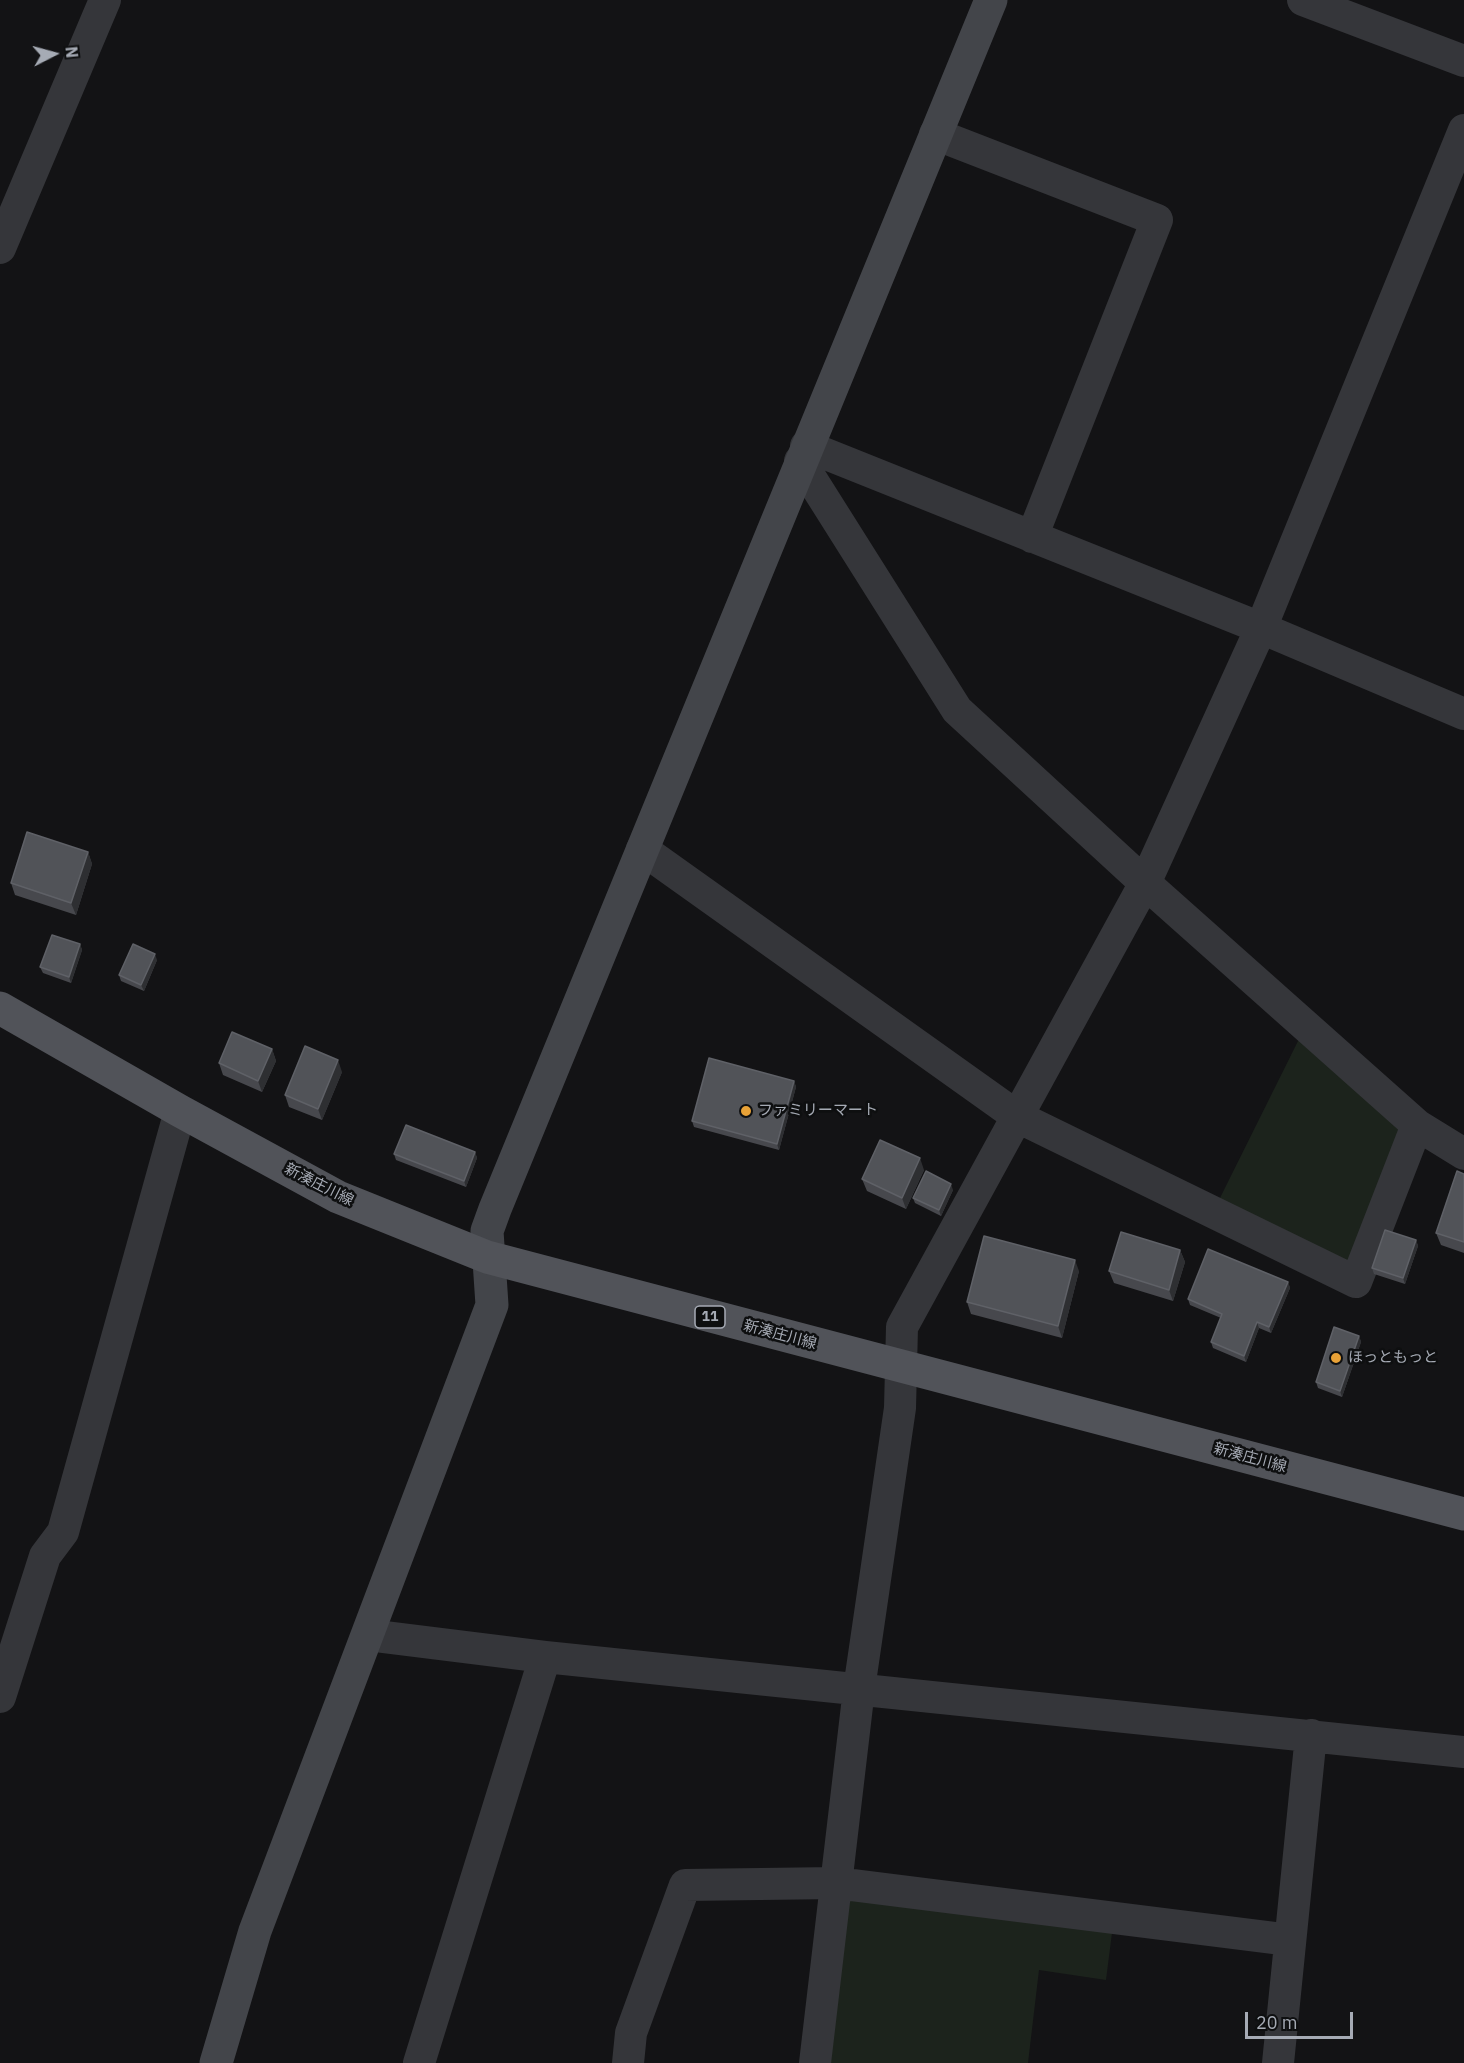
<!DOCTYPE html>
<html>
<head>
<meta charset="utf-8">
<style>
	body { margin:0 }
	#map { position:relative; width:1464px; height:2063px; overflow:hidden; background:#131315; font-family:"IBM Plex Sans",sans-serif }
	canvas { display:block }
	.north { position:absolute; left:24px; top:24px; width:60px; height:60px; -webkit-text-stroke:4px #0e0f10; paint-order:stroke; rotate:84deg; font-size:16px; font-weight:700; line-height:24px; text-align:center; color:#a6abb5 }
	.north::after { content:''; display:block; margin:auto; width:21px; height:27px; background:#a6abb5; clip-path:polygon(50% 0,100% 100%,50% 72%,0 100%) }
	.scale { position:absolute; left:1245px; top:2012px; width:108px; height:27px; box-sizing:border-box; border:3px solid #a6abb5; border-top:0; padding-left:8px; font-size:18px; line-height:21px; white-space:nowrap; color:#a6abb5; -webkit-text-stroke:4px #0e0f10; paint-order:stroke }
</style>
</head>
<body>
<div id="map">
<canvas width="1464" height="2063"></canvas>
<div class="north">N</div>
<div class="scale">20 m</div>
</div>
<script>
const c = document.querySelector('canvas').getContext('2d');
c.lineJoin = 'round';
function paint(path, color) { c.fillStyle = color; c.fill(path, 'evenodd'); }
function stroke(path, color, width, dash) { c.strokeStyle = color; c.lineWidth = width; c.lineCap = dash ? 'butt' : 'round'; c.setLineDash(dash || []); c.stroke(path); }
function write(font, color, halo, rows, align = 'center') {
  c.font = font + ' "IBM Plex Sans","Noto Sans JP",sans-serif'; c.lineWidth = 5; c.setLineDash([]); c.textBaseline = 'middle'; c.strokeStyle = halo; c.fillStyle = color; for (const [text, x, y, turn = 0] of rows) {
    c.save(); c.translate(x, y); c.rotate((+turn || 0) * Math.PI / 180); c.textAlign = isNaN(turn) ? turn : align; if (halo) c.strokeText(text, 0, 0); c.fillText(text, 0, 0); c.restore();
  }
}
paint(new Path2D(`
	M1302,1033L1403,1124L1344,1274L1218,1202Z
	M843,1894L1113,1925L1106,1980L1039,1970L1028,2063H823Z`), '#1c231c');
stroke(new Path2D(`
	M1303,0L1464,61
	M935,134L1157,220L1032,537
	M0,248L105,0
	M806,446L1261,628L1464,714
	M800,461L957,710L1145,883L1417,1125L1464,1154
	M642,849L1018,1117L1356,1282L1417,1125
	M368,1635L545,1657L1464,1752
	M0,1697L45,1556L63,1532L180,1111
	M419,2063L545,1657
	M628,2063L631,2033L685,1885L836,1883L1290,1940
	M815,2063L859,1689L900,1408L902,1327L1145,883L1261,628L1464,130
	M1278,2063L1311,1735`), '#35363a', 32);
stroke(new Path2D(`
	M216,2063L255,1931L492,1305L487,1231L495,1209L991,0`), '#43454a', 33);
stroke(new Path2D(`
	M0,1008L180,1111L338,1197L487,1257L1464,1514`), '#515359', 33);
paint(new Path2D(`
	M88,852L92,864L76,915L15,895L11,883Z
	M80,944L82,950L71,983L43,973L40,967Z
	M157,960L144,991L121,981L119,975Z
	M272,1049L276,1061L262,1092L223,1075L219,1063Z
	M342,1072L322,1120L289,1107L285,1095Z
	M794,1081L796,1087L779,1150L694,1127L692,1121Z
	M475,1152L477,1158L466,1187L396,1160L394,1154Z
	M924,1170L906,1209L867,1191L862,1179Z
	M1464,1174V1253L1441,1245L1436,1233Z
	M953,1190L941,1216L915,1203L913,1198Z
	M1416,1240L1418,1246L1405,1284L1374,1274L1372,1268Z
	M1180,1250L1185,1262L1173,1301L1114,1283L1109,1271Z
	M1079,1271L1062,1338L971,1314L967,1302Z
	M1288,1282L1290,1288L1271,1333L1259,1328L1246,1362L1213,1348L1211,1342L1221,1318L1190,1305L1188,1299Z
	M1359,1336L1361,1342L1342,1397L1318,1388L1316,1382Z`), '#47484d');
paint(new Path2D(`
	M88,852L92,864L76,915L71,903Z
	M80,944L82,950L71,983L69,977Z
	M155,954L157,960L144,991L141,985Z
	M272,1049L276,1061L262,1092L258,1081Z
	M338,1060L342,1072L322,1120L318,1109Z
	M794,1081L796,1087L779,1150L777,1144Z
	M475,1152L477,1158L466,1187L464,1181Z
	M920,1158L924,1170L906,1209L902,1198Z
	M951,1184L953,1190L941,1216L939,1210Z
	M1416,1240L1418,1246L1405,1284L1403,1278Z
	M1180,1250L1185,1262L1173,1301L1169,1290Z
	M1075,1260L1079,1271L1062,1338L1058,1326Z
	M1288,1282L1290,1288L1271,1333L1269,1327Z
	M1257,1322L1259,1328L1246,1362L1244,1356Z
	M1359,1336L1361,1342L1342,1397L1340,1391Z`), '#2e2f32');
const building = new Path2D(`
	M27,832L88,852L71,903L11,883Z
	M52,935L80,944L69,977L40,967Z
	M133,944L155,954L141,985L119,975Z
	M232,1032L272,1049L258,1081L219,1063Z
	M305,1046L338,1060L318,1109L285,1095Z
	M709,1058L794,1081L777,1144L692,1121Z
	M406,1125L475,1152L464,1181L394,1154Z
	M880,1140L920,1158L902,1198L862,1179Z
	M926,1171L951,1184L939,1210L913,1198Z
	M1457,1171L1464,1174V1242L1436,1233Z
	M1385,1230L1416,1240L1403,1278L1372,1268Z
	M1121,1232L1180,1250L1169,1290L1109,1271Z
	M984,1236L1075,1260L1058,1326L967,1302Z
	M1208,1249L1288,1282L1269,1327L1257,1322L1244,1356L1211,1342L1222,1314L1188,1299Z
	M1334,1327L1359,1336L1340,1391L1316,1382Z`);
paint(building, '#515358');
stroke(building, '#5f6167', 1.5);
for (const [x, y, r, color] of [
	[746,1111,6,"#e9a237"],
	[1336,1358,6,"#e9a237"]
]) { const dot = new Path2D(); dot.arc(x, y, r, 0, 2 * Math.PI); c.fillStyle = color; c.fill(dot); stroke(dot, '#0e0f10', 2); }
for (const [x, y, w] of [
	[710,1317,30]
]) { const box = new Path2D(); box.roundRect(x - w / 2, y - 11, w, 22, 4.5); c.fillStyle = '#0e0f10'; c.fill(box); stroke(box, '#a6abb5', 1.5); }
write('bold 14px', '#a6abb5', null, [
	["11",710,1317]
]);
write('15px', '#a6abb5', '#0e0f10', [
	["ファミリーマート",758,1111],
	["ほっともっと",1348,1358]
], 'left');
write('15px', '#a6abb5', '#0e0f10', [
	["新湊庄川線",319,1185,27],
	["新湊庄川線",780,1335,15],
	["新湊庄川線",1250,1458,15]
]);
</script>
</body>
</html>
